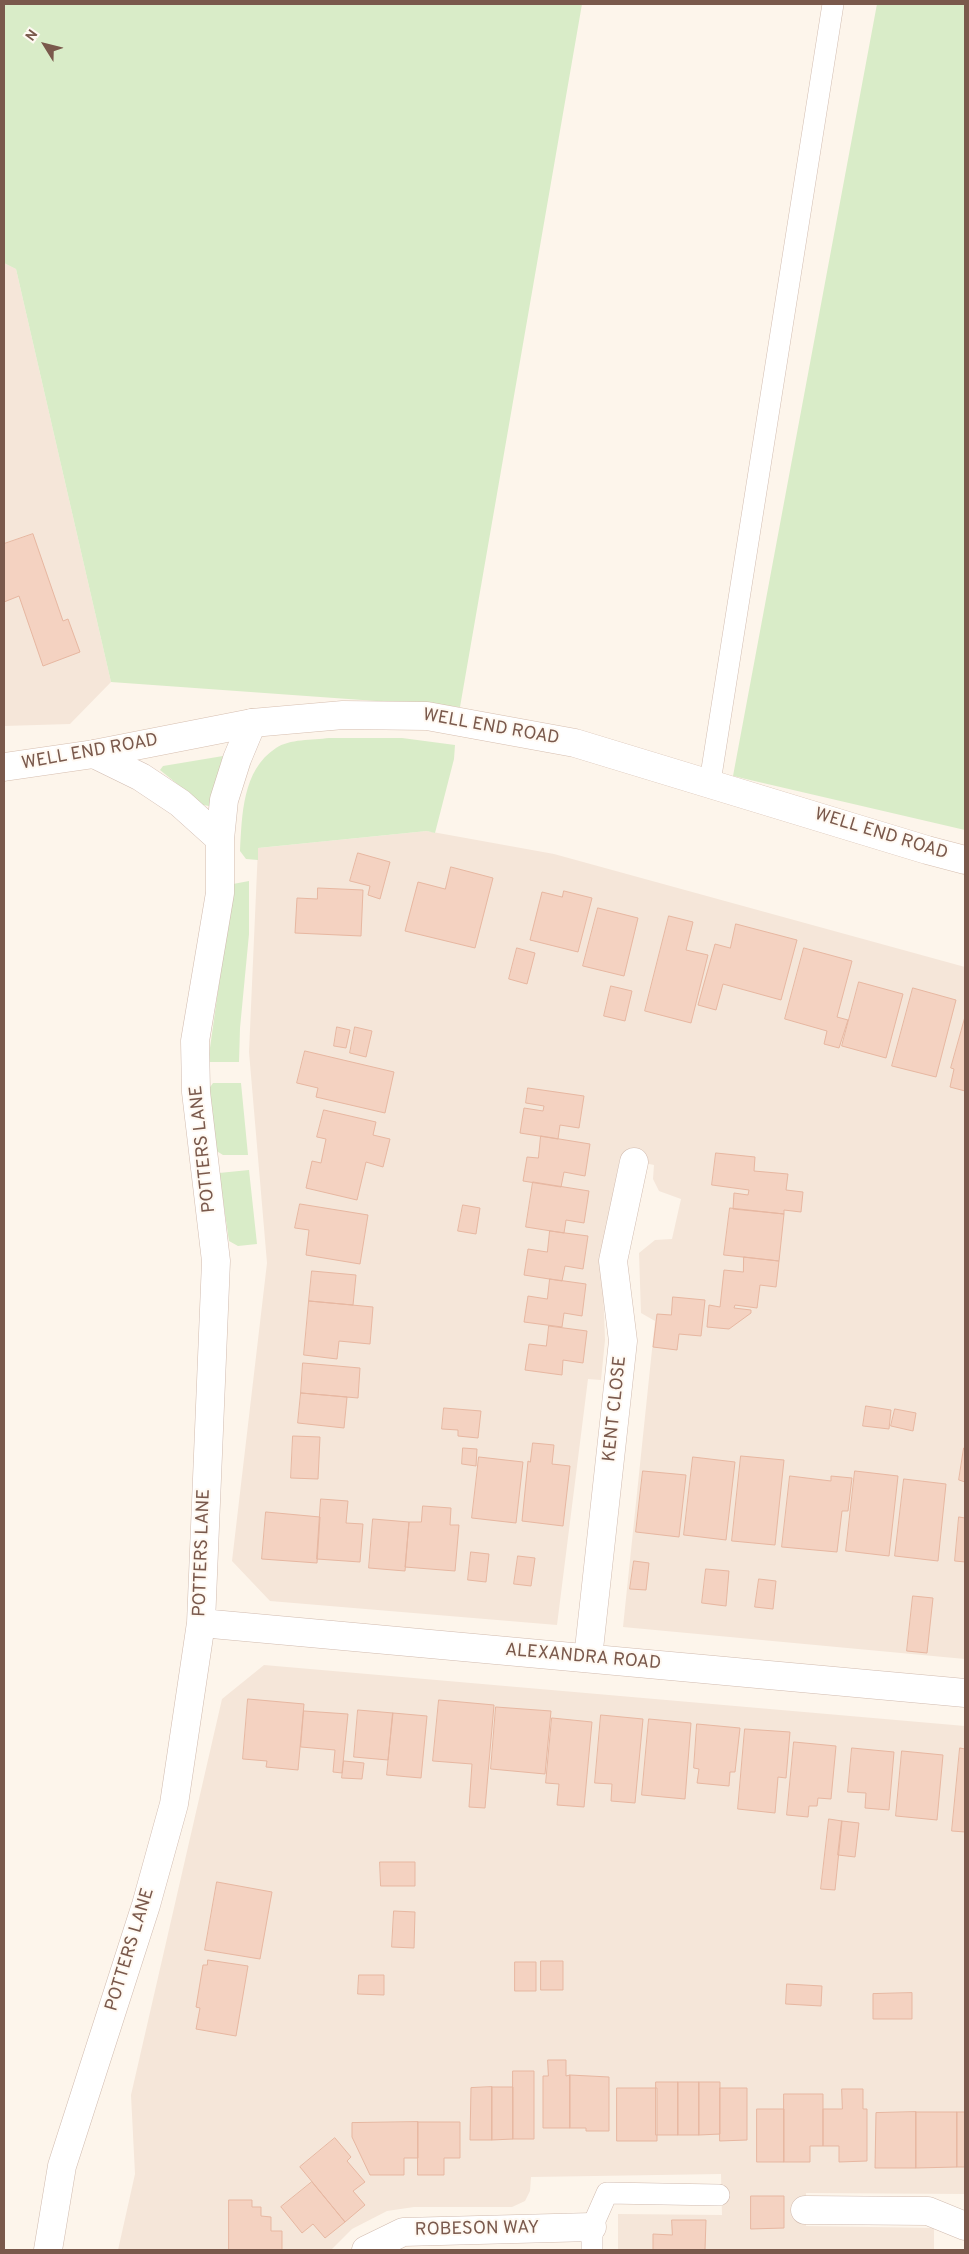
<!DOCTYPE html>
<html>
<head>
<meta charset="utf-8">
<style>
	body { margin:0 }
	#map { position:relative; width:969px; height:2254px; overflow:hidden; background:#fdf5eb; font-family:Overpass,sans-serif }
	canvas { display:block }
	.frame { position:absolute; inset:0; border:5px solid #7a594c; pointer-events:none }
	.north { position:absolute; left:20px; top:20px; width:50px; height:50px; -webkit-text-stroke:4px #fff9f2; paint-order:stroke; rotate:306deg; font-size:14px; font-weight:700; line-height:20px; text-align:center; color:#7a594c }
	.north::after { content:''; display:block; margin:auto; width:18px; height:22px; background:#7a594c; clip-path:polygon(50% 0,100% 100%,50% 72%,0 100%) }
</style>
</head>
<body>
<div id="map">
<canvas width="969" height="2254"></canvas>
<div class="frame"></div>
<div class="north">N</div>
</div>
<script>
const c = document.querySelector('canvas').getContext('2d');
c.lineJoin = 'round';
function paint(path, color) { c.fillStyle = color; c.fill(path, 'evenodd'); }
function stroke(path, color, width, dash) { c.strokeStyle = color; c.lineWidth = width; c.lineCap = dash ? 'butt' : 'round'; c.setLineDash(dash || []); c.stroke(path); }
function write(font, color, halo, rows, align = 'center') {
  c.font = font + ' Overpass,sans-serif'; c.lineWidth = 4; c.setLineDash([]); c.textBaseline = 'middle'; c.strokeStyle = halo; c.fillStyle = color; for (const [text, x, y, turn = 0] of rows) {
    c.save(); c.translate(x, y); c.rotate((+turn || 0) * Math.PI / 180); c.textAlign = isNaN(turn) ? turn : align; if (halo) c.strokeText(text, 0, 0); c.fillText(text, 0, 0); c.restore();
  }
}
paint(new Path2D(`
	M4,263L16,269L111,682L70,724L4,726Z
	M427,831L554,854L965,967V1659L623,1627L655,1321L641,1313L639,1253L655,1240L672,1239L681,1199L659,1191L653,1179L654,1165L620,1158L602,1260L605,1340L601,1380L588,1379L557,1625L270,1601L232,1561L267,1263L249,1052L258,848Z
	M264,1665L965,1726V2194L806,2193V2226L934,2228V2250H618V2214L722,2215L721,2174L531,2177L530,2191L525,2201L512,2207H414L387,2211L352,2229L331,2250H118L135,2174L131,2095L222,1699Z`), '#f5e6d9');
paint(new Path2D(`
	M4,4H582L460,707L111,682L16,269L4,263Z
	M877,4H965V830L733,776Z
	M329,738H402L455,745L454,759L435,833L427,831L258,848V860L246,859L240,851C242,816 242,770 276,748C289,739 313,740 329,738Z
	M223,756L209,806L203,805L160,770L163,766Z
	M249,881V934L240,1028L239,1062H208L233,884Z
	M213,1083H241L248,1155H223L215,1150L208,1090Z
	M249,1170L257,1244L238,1246L229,1241L219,1173Z`), '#d9ecc8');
const building = new Path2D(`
	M33,534L63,621L68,619L80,652L43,666L19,596L4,602V544Z
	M358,853L390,862L380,899L368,895L370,886L350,881Z
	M451,867L493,878L475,948L405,931L418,882L445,889Z
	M318,888L363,890L361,936L295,933L297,898L317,899Z
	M564,891L592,898L578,952L530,940L542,892L562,897Z
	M598,908L638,918L624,976L583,966Z
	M669,916L693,922L686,950L708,955L691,1023L645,1011Z
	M736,924L797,940L781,1000L723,984L716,1010L698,1005L715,944L730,948Z
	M517,948L535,953L527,984L509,979Z
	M804,948L852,961L837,1017L848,1020L839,1048L824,1044L827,1031L785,1019Z
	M859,982L903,994L886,1058L842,1046Z
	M611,986L632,991L625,1021L604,1016Z
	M913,988L956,1000L936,1077L892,1066Z
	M965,1017V1091L950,1087L954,1069L951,1068Z
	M337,1027L350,1030L346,1048L334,1046Z
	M355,1027L372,1031L366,1057L350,1053Z
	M305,1051L394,1072L385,1113L316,1097L318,1088L297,1083Z
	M528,1088L584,1096L579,1128L560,1125L558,1139L520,1133L524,1108L543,1111L544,1106L526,1103Z
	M324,1110L376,1122L373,1135L390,1139L383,1167L366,1162L357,1200L306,1188L312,1161L321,1163L326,1139L317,1137Z
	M541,1136L590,1144L585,1176L564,1172L561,1187L523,1181L527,1157L538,1158Z
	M716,1153L755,1157L754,1171L788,1174L786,1190L803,1192L801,1212L784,1210V1214L733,1209L734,1193L748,1195L749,1190L712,1185Z
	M533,1182L589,1191L584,1223L566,1220L564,1233L526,1227Z
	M300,1204L368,1215L360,1264L306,1255L309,1230L295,1228Z
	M463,1205L480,1208L476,1234L458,1231Z
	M730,1208L784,1214L779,1261L724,1255Z
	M550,1231L588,1236L583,1269L565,1266L562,1281L524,1275L528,1249L547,1252Z
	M744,1257L779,1261L776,1287L760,1285L757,1308L735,1305L734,1308L751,1310V1313L729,1329L707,1327L709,1305L720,1307L724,1270L743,1272Z
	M312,1271L356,1275L353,1305L309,1301Z
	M550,1279L586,1284L582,1316L564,1313L562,1327L524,1322L528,1296L547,1299Z
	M673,1297L705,1300L701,1336L679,1334L677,1350L653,1347L657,1314L671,1315Z
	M309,1301L373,1307L370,1344L339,1341L337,1359L304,1355Z
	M549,1326L587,1331L583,1363L563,1360L562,1375L525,1370L529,1344L546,1346Z
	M303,1363L360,1368L358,1398L301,1393Z
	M301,1393L347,1397L344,1428L298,1423Z
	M866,1406L891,1410L889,1429L863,1426Z
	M444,1408L481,1411L478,1438L458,1436V1430L442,1429Z
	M895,1409L916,1413L913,1431L891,1426Z
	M293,1436L320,1437L318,1479L291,1478Z
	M533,1443L554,1445L552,1464L570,1466L563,1526L522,1521L528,1461L530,1462Z
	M463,1448L477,1449L476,1466L462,1464Z
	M964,1448H965V1482L959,1480Z
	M741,1456L784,1460L775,1545L732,1541Z
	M479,1457L523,1462L516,1523L472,1518Z
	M693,1457L735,1462L726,1540L684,1535Z
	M643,1471L686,1475L679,1537L636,1532Z
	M855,1471L898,1476L889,1556L846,1551Z
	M790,1476L831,1481V1476L852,1478L848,1511H842L837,1552L782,1547Z
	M904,1479L946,1484L938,1561L895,1556Z
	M321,1499L348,1501L346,1523L363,1524L360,1562L317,1559Z
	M423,1506L451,1508L450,1525H459L455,1571L405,1567L409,1522H421Z
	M266,1512L320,1517L317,1563L262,1559Z
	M959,1517L965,1518V1562L955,1561Z
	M373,1519L409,1522L405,1571L369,1568Z
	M471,1552L489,1554L486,1582L468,1580Z
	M518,1556L535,1558L531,1586L514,1584Z
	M634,1561L649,1563L646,1590L630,1589Z
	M706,1569L729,1571L726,1606L702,1603Z
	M759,1579L776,1581L773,1609L755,1607Z
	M913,1596L933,1598L927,1653L907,1651Z
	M248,1699L304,1704L298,1770L266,1767L267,1761L243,1759Z
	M439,1700L494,1705L485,1808L469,1807L472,1764L433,1761Z
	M496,1707L551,1711L545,1774L491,1769Z
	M358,1710L393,1713L388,1760L354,1757Z
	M304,1711L348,1714L342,1773L333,1772L335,1750L301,1747Z
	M393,1713L427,1716L421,1778L387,1775Z
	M601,1715L643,1719L635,1803L611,1801L612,1784L595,1783Z
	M552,1718L592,1722L584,1807L557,1805L559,1784L546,1783Z
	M649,1719L691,1723L685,1799L642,1795Z
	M697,1724L740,1728L735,1772H730L729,1786L697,1783L699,1769L694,1768Z
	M745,1729L790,1732L786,1778L778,1777L775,1813L738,1809Z
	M794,1742L836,1746L831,1799L818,1798L817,1806H809L808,1817L787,1815Z
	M852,1748L894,1752L889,1810L865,1808L866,1793L848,1792Z
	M960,1748L965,1749V1832L952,1831Z
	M902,1751L943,1755L937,1820L896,1816Z
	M344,1761L364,1763L362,1779L342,1778Z
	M829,1819L842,1821L835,1890L821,1889Z
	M842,1821L859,1823L855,1857L838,1855Z
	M380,1862H415V1886H381Z
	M217,1882L272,1892L260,1959L205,1950Z
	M394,1911L415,1912L414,1948L392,1947Z
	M208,1960L248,1966L236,2036L196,2029L200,2008L196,2007L203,1965H207Z
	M541,1961H563V1990H541Z
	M515,1962H536V1991H515Z
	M359,1975H384V1995L358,1994Z
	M787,1984L822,1986L821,2006L786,2004Z
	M912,1993V2019H873V1994Z
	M548,2060H566V2076L570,2075V2128H543V2076H548Z
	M513,2071H534V2139H513Z
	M570,2075L609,2077V2131H586V2128H570Z
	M656,2082H678V2135H656Z
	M678,2082H699V2135H678Z
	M699,2082H720V2134L699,2135Z
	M492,2087H513V2139L492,2140Z
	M492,2087V2140H470L471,2088Z
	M617,2088H657V2141H617Z
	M720,2088H747V2140L720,2141Z
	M842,2089H863V2109H867V2161L839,2162V2146H823V2109H842Z
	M784,2094H823V2146H810V2162H784Z
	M757,2109H784V2162H757Z
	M916,2112V2168H875L876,2113Z
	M916,2112H957V2167L916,2168Z
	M957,2112H965V2167H957Z
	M418,2122V2158H404V2175H370L352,2137V2123Z
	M418,2122H460V2158H444V2175H418Z
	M335,2138L351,2157L347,2161L365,2182L353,2191L365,2205L345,2222L300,2167Z
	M312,2182L345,2222L325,2238L313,2224L302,2233L281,2207Z
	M751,2196H784V2228L751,2229Z
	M229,2200H252V2207H261V2216L271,2217V2231H282V2250H229Z
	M672,2220H706L705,2250H653V2234L672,2235Z`);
paint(building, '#f4d2c1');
stroke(building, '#e7b7a1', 1);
const lane = new Path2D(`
	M710,782L833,4
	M592,2250V2227L607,2193L719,2195`);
const street = new Path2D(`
	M94,754L141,777L180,803L220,839
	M201,1623L965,1693
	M588,1658L623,1341L613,1261L634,1162
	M805,2210L928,2211L965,2226
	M48,2250L62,2166L146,1905L174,1804L201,1623L216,1261L196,1092L195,1041L220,893V839L224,800L237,759L252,723
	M366,2250L403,2232L592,2227`);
const secondary = new Path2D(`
	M4,767L94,754L252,723L343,715L427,716L575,743L927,850L965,860`);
stroke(lane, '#d1bbaf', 22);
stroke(street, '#d1bbaf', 29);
stroke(secondary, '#d6beaf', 29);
stroke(lane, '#fff', 21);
stroke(street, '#fff', 28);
stroke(secondary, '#fff', 28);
write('18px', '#7a594c', '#fff9f2', [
	["WELL END ROAD",491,728,10],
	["WELL END ROAD",90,753,-10],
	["WELL END ROAD",881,835,17],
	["POTTERS LANE",204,1149,-96],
	["KENT CLOSE",616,1409,-84],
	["POTTERS LANE",203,1553,-88],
	["ALEXANDRA ROAD",583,1658,5],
	["POTTERS LANE",131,1950,-73],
	["ROBESON WAY",477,2230,-1]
]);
</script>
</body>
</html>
